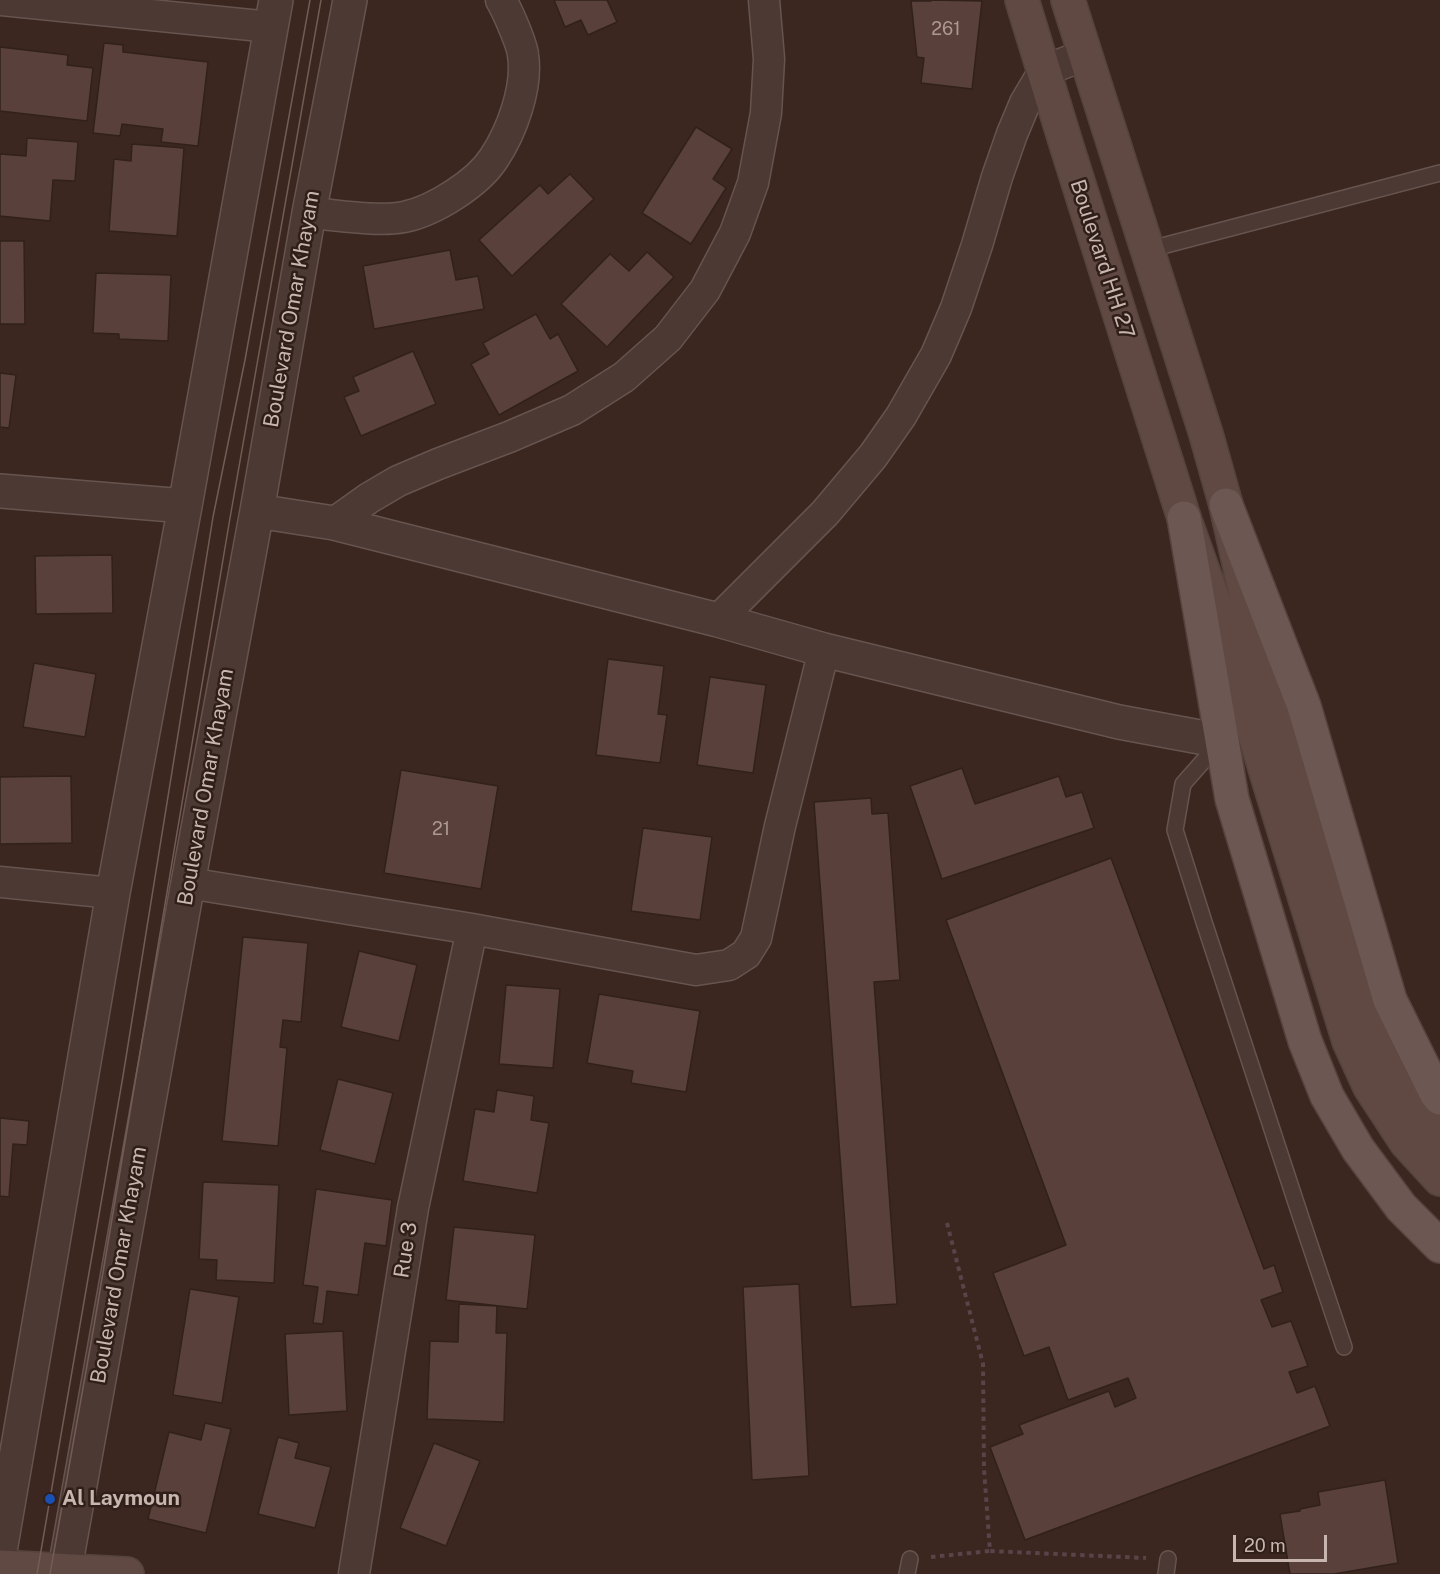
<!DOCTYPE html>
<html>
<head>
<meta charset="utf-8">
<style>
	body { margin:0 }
	#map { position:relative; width:1440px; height:1574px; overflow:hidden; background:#3b2620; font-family:"Public Sans",sans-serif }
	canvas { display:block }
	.scale { position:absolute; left:1233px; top:1535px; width:94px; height:27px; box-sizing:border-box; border:3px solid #c8b5af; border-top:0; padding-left:8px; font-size:18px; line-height:21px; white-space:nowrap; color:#c8b5af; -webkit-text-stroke:4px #301f19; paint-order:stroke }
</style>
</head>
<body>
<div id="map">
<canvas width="1440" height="1574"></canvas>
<div class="scale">20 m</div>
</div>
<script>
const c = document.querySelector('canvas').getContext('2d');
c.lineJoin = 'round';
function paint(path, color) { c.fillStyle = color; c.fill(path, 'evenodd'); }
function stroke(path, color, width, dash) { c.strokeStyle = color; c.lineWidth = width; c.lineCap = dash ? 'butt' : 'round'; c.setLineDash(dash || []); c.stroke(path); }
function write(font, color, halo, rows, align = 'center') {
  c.font = font + ' "Public Sans",sans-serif'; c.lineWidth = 5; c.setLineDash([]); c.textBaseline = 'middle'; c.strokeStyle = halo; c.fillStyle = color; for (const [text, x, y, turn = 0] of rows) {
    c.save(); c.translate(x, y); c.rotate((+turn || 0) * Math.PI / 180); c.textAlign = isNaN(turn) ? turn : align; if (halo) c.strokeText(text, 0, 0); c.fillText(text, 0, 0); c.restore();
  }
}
const building = new Path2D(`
	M554,0H607L617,22L588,35L581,20L565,27Z
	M931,0L982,1L972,89L921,83L924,58L917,57L911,1H931Z
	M104,43L123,45V52L208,62L198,146L161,142L163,129L122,124L120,136L93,133Z
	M0,47L68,55L67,65L93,68L87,121L0,111Z
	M696,127L732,149L713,179L726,188L691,244L642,213Z
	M27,138L78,142L75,181L53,180L50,221L0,216V154L26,156Z
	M132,144L184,148L177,236L109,231L114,159L131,161Z
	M570,174L594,199L512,276L479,240L540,185L548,194Z
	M0,241H24L25,324H0Z
	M450,250L456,280L478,276L484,309L374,329L363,266Z
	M647,252L674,277L607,347L561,304L610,254L629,271Z
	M96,273L171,275L168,341L119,339V334L93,333Z
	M536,314L550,339L558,334L578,371L499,415L471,364L489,354L483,343Z
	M413,351L436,404L361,436L344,397L359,391L353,377Z
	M0,373L16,375L9,428L0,427Z
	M112,555L113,613L36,614L35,556Z
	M608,659L664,666L658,714L667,715L660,763L596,755Z
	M34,663L96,674L85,737L23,727Z
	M710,677L766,685L753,773L697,765Z
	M962,768L975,804L1059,776L1066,797L1082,792L1094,828L942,879L910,786Z
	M401,770L498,786L481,889L384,873Z
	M71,776L72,843L0,844V777Z
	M871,798L872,814L888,813L900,980L874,982L897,1304L851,1307L814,802Z
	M643,828L712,837L700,920L631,911Z
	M1111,858L1264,1269L1274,1265L1283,1292L1261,1300L1272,1327L1291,1321L1308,1366L1289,1372L1297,1393L1315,1386L1330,1426L1025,1540L990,1447L1023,1434L1019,1425L1109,1391L1115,1407L1136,1398L1128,1378L1068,1400L1049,1347L1024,1356L993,1273L1066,1245L946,920Z
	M243,937L308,943L301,1022L283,1020L280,1047L287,1048L278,1146L222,1141Z
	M359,951L417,965L399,1041L341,1027Z
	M506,985L560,989L553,1068L499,1064Z
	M599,994L700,1011L686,1092L631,1083L633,1071L587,1063Z
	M338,1079L393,1093L375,1164L320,1150Z
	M497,1090L534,1096L531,1120L549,1123L537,1193L463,1181L475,1109L494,1112Z
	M0,1118L29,1121L27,1145L13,1144L9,1197L0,1196Z
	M203,1182L279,1185L274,1283L216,1280L217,1260L199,1259Z
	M316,1189L392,1200L386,1246L365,1243L358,1295L327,1291L323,1324L313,1323L318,1287L303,1285Z
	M454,1227L535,1235L527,1309L446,1300Z
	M799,1284L809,1476L752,1480L743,1287Z
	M190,1289L239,1297L222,1403L173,1395Z
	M459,1304L497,1306L496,1333H507L504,1422L427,1419L430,1341L458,1342Z
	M343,1331L347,1411L289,1415L285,1334Z
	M205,1423L231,1429L206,1533L148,1519L169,1432L201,1440Z
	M278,1437L299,1443L295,1458L331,1467L315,1528L258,1514Z
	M434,1443L480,1461L446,1546L400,1528Z
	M1385,1480L1398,1563L1334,1574H1290L1280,1514L1300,1511V1509L1320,1505L1318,1492Z`);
paint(building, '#59403a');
stroke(building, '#32211b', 1.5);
const service = new Path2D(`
	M1147,250L1440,173
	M1221,741L1183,784L1175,830L1204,922L1302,1221L1344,1347
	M907,1574L910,1559
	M1166,1574L1168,1559`);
const minor = new Path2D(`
	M0,0L271,27
	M309,213C338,215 376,222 404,217C434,211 478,183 494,158C512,131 528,87 523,55C522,44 507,10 501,0
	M334,523L369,498L398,481L438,464L509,437L572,410L624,377L668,338L705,290L735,233L753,183L766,113L769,59L764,0
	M718,620L825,513L873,456L901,416L936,355L956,308L977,245L997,177L1012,134L1025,103L1044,71L1084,55
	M0,882L113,893
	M188,883L472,929L696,970L729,965L746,954L756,938L780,826L824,650
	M354,1574L413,1208L472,929`);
const tertiary = new Path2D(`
	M0,491L185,506
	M257,511L334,523L718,620L824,650L1119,722L1221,741
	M0,1551L113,893L185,506L276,0
	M64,1574L188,883L257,511L309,213L350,0`);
const secondary = new Path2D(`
	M1022,0L1067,147L1184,518L1225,633L1264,765L1349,1041L1370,1087L1406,1142L1440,1179
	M1068,0L1206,434L1226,505L1273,713L1352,974L1374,1034L1396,1079L1428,1125L1440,1139
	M0,1567L127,1574`);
const primary = new Path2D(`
	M1226,505L1304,706L1390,1000L1436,1093L1440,1098
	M1184,518L1232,799L1305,1041L1327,1096L1358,1149L1401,1207L1440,1246`);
stroke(service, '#66544f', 18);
stroke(minor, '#66544f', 33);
stroke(tertiary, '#66544f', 36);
stroke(secondary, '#55423d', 36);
stroke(primary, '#55423d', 36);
stroke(new Path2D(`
	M947,1223L983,1364L984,1469L990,1551L1146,1558
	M931,1557L990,1551`), '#5c4249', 4, [4.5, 4.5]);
stroke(service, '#4c3934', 15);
stroke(minor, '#4c3934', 30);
stroke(tertiary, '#4c3934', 33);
stroke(secondary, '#5f4942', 33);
stroke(primary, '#6c5752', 33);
stroke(new Path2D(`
	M37,1574L123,1076L213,517L245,360L310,0
	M50,1574L94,1326L230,518L321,0`), '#735c55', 1.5);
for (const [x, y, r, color] of [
	[50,1499,6,"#1a4fb4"]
]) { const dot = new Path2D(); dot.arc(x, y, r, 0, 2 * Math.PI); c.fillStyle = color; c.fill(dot); stroke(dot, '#301f19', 2); }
write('18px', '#ac9892', null, [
	["261",946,29],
	["21",441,829]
]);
write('21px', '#c8b5af', '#301f19', [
	["Boulevard HH 27",1102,259,72],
	["Boulevard Omar Khayam",292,309,-80],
	["Boulevard Omar Khayam",206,787,-80],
	["Rue 3",406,1250,-81],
	["Boulevard Omar Khayam",119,1265,-80]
]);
write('bold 21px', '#c8b5af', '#301f19', [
	["Al Laymoun",62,1499]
], 'left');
</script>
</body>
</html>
